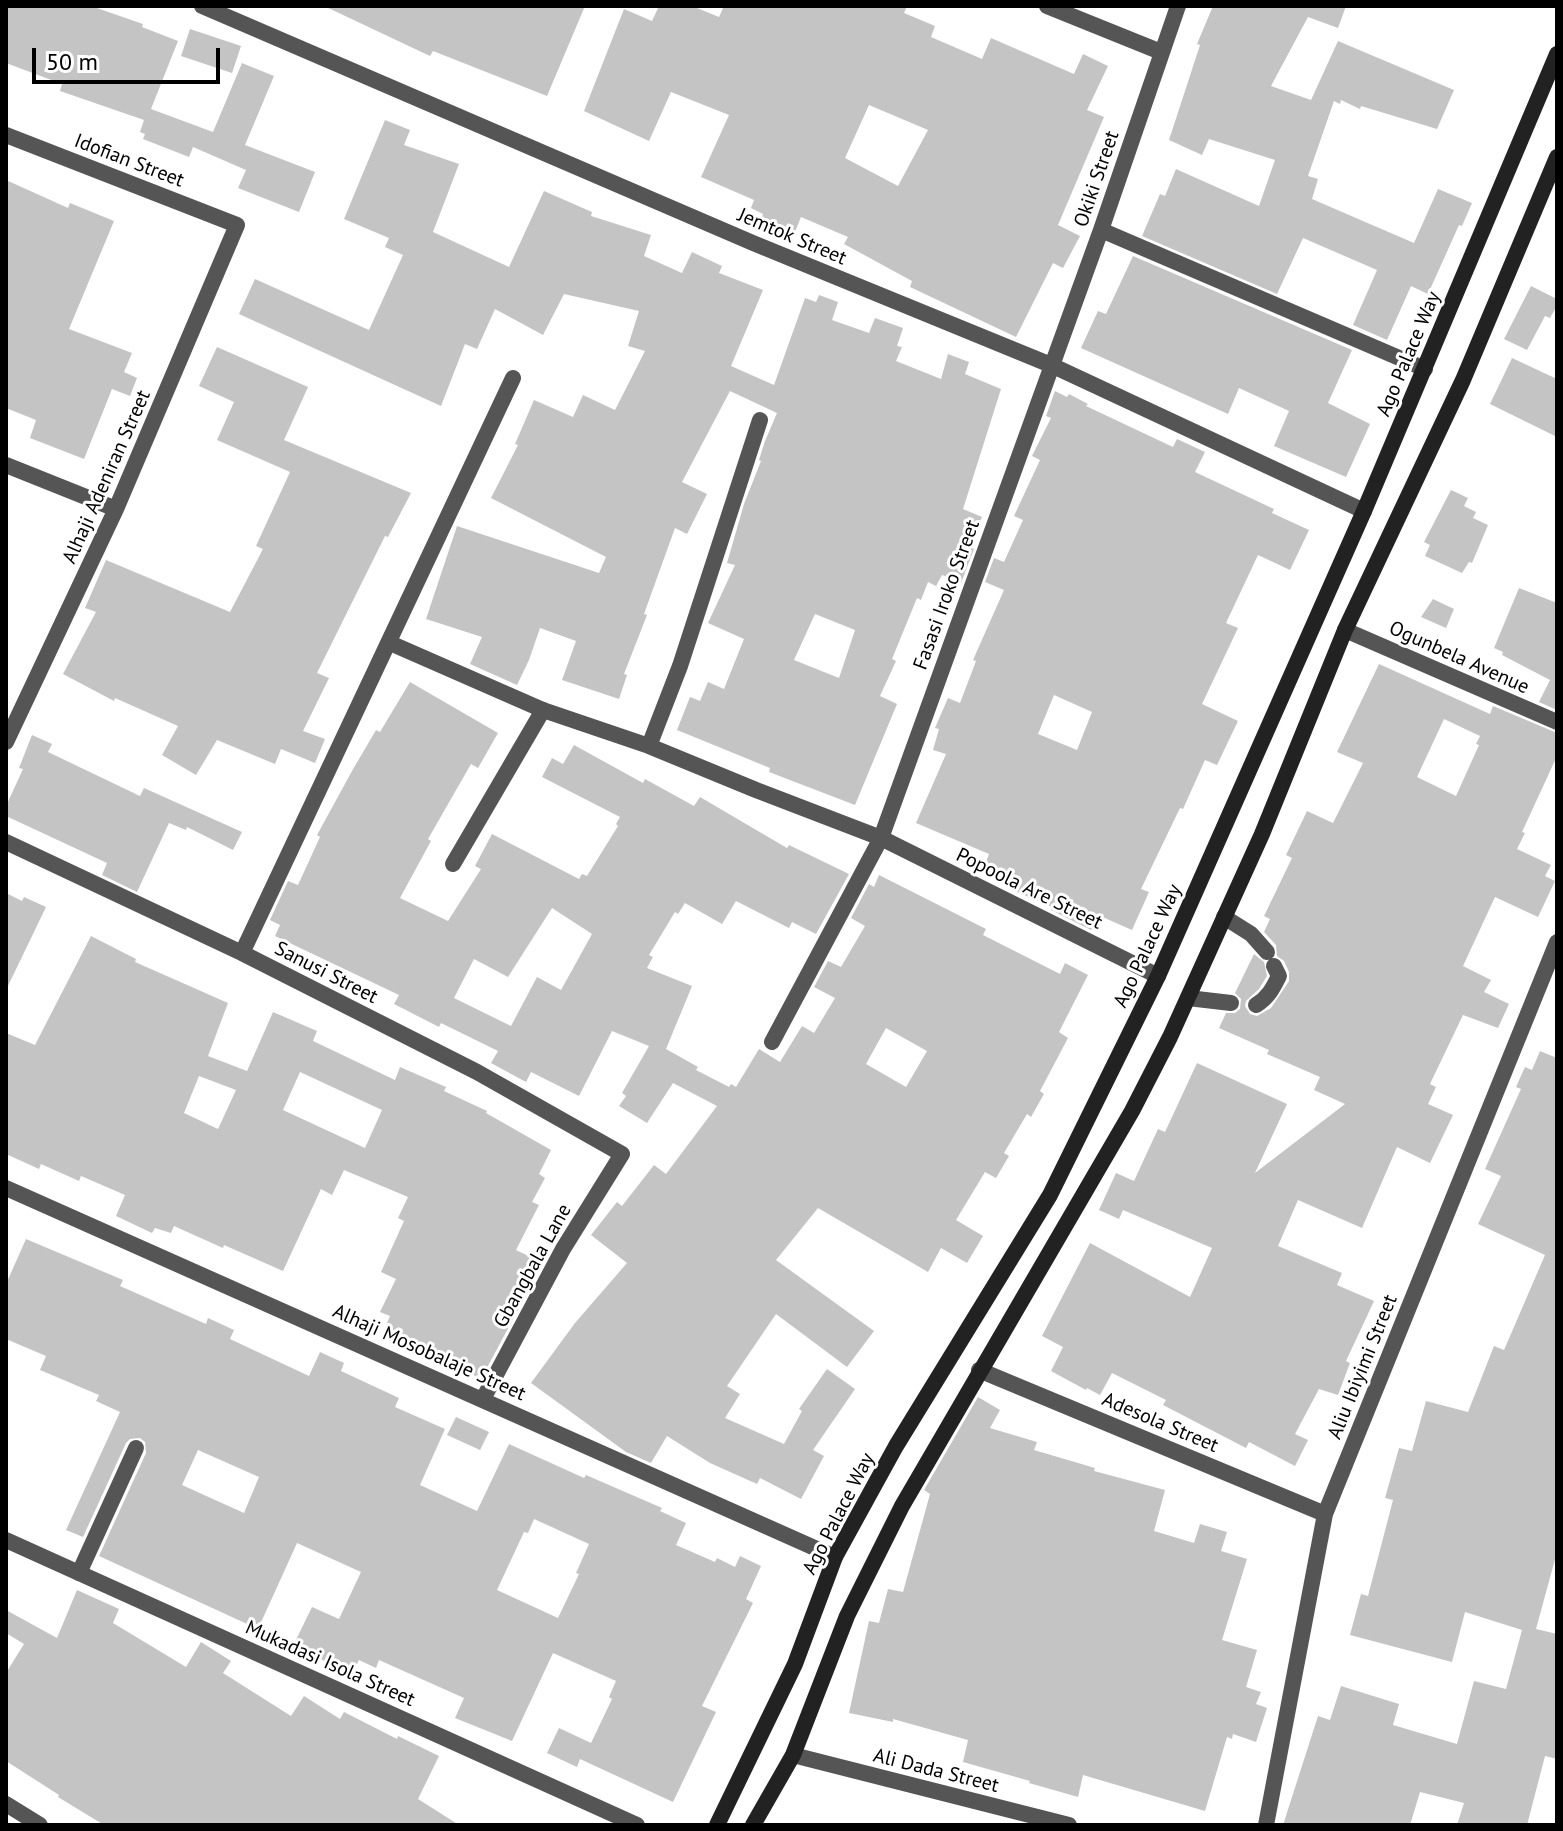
<!DOCTYPE html>
<html>
<head>
<meta charset="utf-8">
<style>
	body { margin:0 }
	#map { position:relative; width:1563px; height:1831px; overflow:hidden; background:#fff; font-family:"PT Sans",sans-serif }
	canvas { display:block }
	.frame { position:absolute; inset:0; border:8px solid #000; pointer-events:none }
	.scale { position:absolute; left:32px; top:48px; width:188px; height:36px; box-sizing:border-box; border:4px solid #000; border-top:0; padding-left:10px; font-size:24px; line-height:28px; white-space:nowrap; color:#000; -webkit-text-stroke:6px #fff; paint-order:stroke }
</style>
</head>
<body>
<div id="map">
<canvas width="1563" height="1831"></canvas>
<div class="frame"></div>
<div class="scale">50 m</div>
</div>
<script>
const c = document.querySelector('canvas').getContext('2d');
c.lineJoin = 'round';
function paint(path, color) { c.fillStyle = color; c.fill(path, 'evenodd'); }
function stroke(path, color, width, dash) { c.strokeStyle = color; c.lineWidth = width; c.lineCap = dash ? 'butt' : 'round'; c.setLineDash(dash || []); c.stroke(path); }
function write(font, color, halo, rows, align = 'center') {
  c.font = font + ' "PT Sans",sans-serif'; c.lineWidth = 6; c.setLineDash([]); c.textBaseline = 'middle'; c.strokeStyle = halo; c.fillStyle = color; for (const [text, x, y, turn = 0] of rows) {
    c.save(); c.translate(x, y); c.rotate((+turn || 0) * Math.PI / 180); c.textAlign = isNaN(turn) ? turn : align; if (halo) c.strokeText(text, 0, 0); c.fillText(text, 0, 0); c.restore();
  }
}
paint(new Path2D(`
	M6,6H91L143,24L142,27L178,41L151,109L213,132L242,63L274,76L245,145L315,172L299,212L238,188L246,170L193,147L189,157L143,139L145,134L140,132L144,120L60,91L62,84L6,63Z
	M324,6H585L547,96L433,51L430,56Z
	M659,6H692L719,17L724,6H907L904,13L935,26L931,37L982,59L991,38L1074,74L1083,54L1108,66L1087,110L1104,117L1058,225L1080,236L1063,268L1053,263L1016,337L910,287L912,281L844,244L848,237L801,217L795,232L762,217L763,214L751,208L754,200L701,177L729,115L671,92L649,141L584,111L624,9L652,21ZM869,105L928,130L898,186L845,158Z
	M1213,6H1346L1338,28L1308,17L1271,86L1311,100L1338,41L1454,90L1437,129L1361,106L1360,109L1341,100L1340,104L1334,101L1308,176L1318,179L1312,199L1414,243L1438,189L1472,203L1462,226L1459,225L1428,294L1411,286L1387,340L1353,325L1377,270L1303,238L1277,294L1142,236L1160,194L1165,196L1176,169L1259,206L1275,160L1209,139L1202,155L1169,140L1200,45L1197,44Z
	M190,29L241,46L232,73L181,56Z
	M385,120L410,130L404,145L459,164L433,232L509,267L544,191L592,212L591,216L651,235L644,256L682,273L692,252L722,266L719,273L763,290L731,366L774,385L805,298L816,302L819,295L838,302L832,320L869,333L875,318L903,328L897,346L902,347L896,361L941,379L948,354L969,362L965,374L1001,389L963,509L982,517L969,547L974,549L961,583L942,575L936,586L928,582L921,600L917,598L892,659L896,661L880,696L897,704L855,805L769,772L770,768L677,730L690,697L700,701L708,682L724,689L744,639L708,623L735,565L727,563L744,504L761,461L759,460L765,441L777,413L730,391L682,482L707,494L687,534L675,528L644,614L647,615L624,674L627,675L619,699L562,680L576,641L540,628L529,660L517,685L470,664L482,637L426,619L457,526L599,573L606,557L491,498L518,445L515,444L534,400L573,417L583,395L615,410L645,351L628,346L639,311L564,294L543,335L495,309L477,349L465,344L441,406L239,314L255,279L369,330L403,255L385,247L389,238L344,219ZM815,614L855,630L839,678L794,660Z
	M6,180L68,208L70,203L114,221L69,329L132,353L124,372L137,378L130,396L112,389L84,459L30,438L36,420L6,408Z
	M1133,256L1352,350L1328,403L1370,424L1346,477L1274,446L1289,411L1239,388L1228,414L1081,348L1098,311L1106,314Z
	M1531,286L1557,299V306L1550,318L1545,316L1527,350L1504,339Z
	M217,347L308,387L284,440L411,493L388,537L385,536L317,673L329,678L303,731L325,739L315,763L281,749L275,764L217,740L196,775L162,755L178,726L115,698L114,701L63,674L96,612L85,608L106,560L230,612L263,549L256,546L290,472L217,440L234,402L199,386Z
	M1512,358L1557,379V437L1490,404Z
	M1055,391L1067,397L1069,394L1088,404L1086,406L1173,447L1177,439L1205,452L1195,472L1274,509L1272,513L1309,530L1290,570L1258,555L1226,623L1238,628L1202,704L1238,721L1217,765L1205,760L1183,809L1180,808L1141,889L1149,892L1132,930L1098,915L1091,930L1051,910L1052,907L1017,892L1019,888L982,873L989,854L916,823L946,754L933,750L939,729L935,728L948,698L960,703L976,661L973,660L1004,590L985,582L994,558L1004,562L1023,520L1014,516L1040,460L1032,456L1051,418L1046,416ZM1054,695L1092,712L1077,750L1038,734Z
	M1451,490L1468,498L1464,506L1476,512L1473,518L1488,525L1472,563L1469,562L1462,573L1425,556L1430,545L1424,542Z
	M1519,588L1557,603V710L1539,702L1550,680L1502,655L1503,652L1494,648Z
	M1433,599L1454,609L1446,628L1421,617Z
	M1379,664L1490,714L1493,706L1557,733V756L1522,832L1525,833L1517,849L1551,865L1545,876L1555,881L1538,917L1495,897L1463,966L1491,980L1484,992L1509,1004L1498,1028L1463,1015L1430,1084L1436,1087L1428,1104L1453,1115L1430,1163L1397,1147L1362,1228L1298,1200L1278,1246L1342,1273L1337,1285L1374,1301L1346,1361L1350,1363L1338,1395L1319,1389L1295,1434L1308,1440L1295,1466L1249,1442L1246,1448L1163,1405L1166,1400L1112,1373L1100,1395L1087,1388L1086,1390L1051,1371L1063,1347L1042,1336L1090,1243L1190,1297L1212,1248L1123,1210L1119,1219L1099,1210L1116,1173L1134,1181L1158,1129L1165,1132L1197,1063L1287,1104L1255,1173L1345,1104L1314,1090L1320,1077L1267,1054L1269,1050L1219,1028L1226,1013H1235L1240,1009L1241,999L1235,993L1254,954L1264,962L1267,976L1259,989L1246,1001L1245,1006L1250,1014L1257,1016L1271,1008L1289,981V972L1284,961L1277,956L1276,945L1264,932L1270,919L1264,916L1292,858L1286,855L1307,811L1333,823L1363,763L1337,752ZM1444,719L1480,736L1476,744L1479,745L1456,796L1417,777Z
	M410,682L498,733L478,768L471,764L428,839L431,841L400,898L448,921L481,869L475,866L492,834L579,879L582,874L587,876L618,826L616,824L620,817L542,777L552,758L563,764L574,745L643,783L645,779L694,806L700,797L787,848L789,845L849,874L816,934L792,922L789,928L736,901L722,924L685,903L678,914L675,912L649,955L653,957L647,968L692,986L666,1049L698,1067L696,1070L729,1087L731,1084L736,1087L759,1049L780,1062L802,1026L814,1033L835,998L814,987L828,961L841,967L865,926L851,918L869,884L874,887L879,875L986,929L983,935L1060,974L1065,963L1088,975L1059,1032L1068,1038L1040,1091L1044,1094L1031,1117L1027,1114L1004,1153L1009,1156L996,1178L985,1172L956,1220L983,1236L967,1263L941,1248L928,1272L818,1208L776,1260L874,1331L847,1367L776,1314L727,1386L740,1394L725,1418L784,1444L802,1411L799,1409L827,1369L855,1389L813,1450L824,1456L801,1499L760,1478L757,1484L710,1463L667,1436L651,1463L626,1452L531,1383L575,1323L627,1263L591,1235L617,1202L622,1206L654,1165L666,1174L717,1106L673,1083L647,1123L619,1106L626,1096L622,1093L649,1046L612,1031L579,1096L531,1072L526,1082L491,1063L498,1051L441,1023L439,1027L394,1004L399,995L275,936L280,925L270,920L288,881L298,885L320,837L317,835L352,771L376,730L380,732ZM552,908L592,934L561,990L537,977L511,1026L454,998L474,959L508,977ZM886,1028L927,1051L906,1087L866,1064Z
	M32,735L52,744L48,752L140,796L144,788L242,832L233,850L187,827L186,830L169,823L137,892L102,875L107,863L6,816V806L23,769L19,768Z
	M6,893L22,901L24,897L46,907L6,990Z
	M91,936L136,959L135,962L228,1003L208,1056L247,1071L273,1012L317,1031L313,1041L395,1080L400,1067L446,1087L444,1091L487,1111L486,1113L551,1150L539,1174L545,1178L532,1202L539,1205L516,1250L543,1263L481,1379L410,1341L409,1344L383,1332L390,1316L380,1312L396,1279L381,1272L404,1221L398,1218L408,1197L344,1170L332,1195L321,1189L283,1271L224,1245L223,1248L174,1226L171,1233L155,1228L152,1233L116,1216L125,1195L81,1176L79,1181L41,1164L39,1169L6,1154V1033L35,1045ZM300,1072L382,1110L365,1148L283,1110ZM199,1076L236,1090L218,1129L184,1113Z
	M1540,1051L1557,1058V1552L1536,1629L1557,1634V1759L1545,1756L1527,1825H1457L1464,1803L1420,1792L1410,1825H1283L1318,1716L1330,1720L1341,1686L1399,1704L1393,1725L1457,1744L1474,1681L1506,1689L1522,1630L1465,1612L1452,1662L1350,1635L1361,1594L1368,1596L1393,1500L1385,1498L1399,1448L1412,1451L1426,1401L1468,1412L1494,1346L1504,1350L1545,1255L1478,1224L1501,1176L1485,1169L1521,1089L1516,1087L1525,1067L1532,1070Z
	M26,1239L123,1280L120,1286L206,1324L208,1318L234,1330L230,1339L309,1376L320,1352L344,1363L341,1371L399,1398L395,1407L445,1429L420,1485L477,1511L509,1444L584,1478L586,1475L662,1508L660,1511L686,1523L676,1545L715,1562L717,1558L735,1567L740,1556L761,1566L746,1599L753,1603L702,1706L716,1712L673,1802L580,1759L577,1767L547,1753L559,1728L591,1743L612,1699L609,1697L616,1681L553,1653L512,1741L455,1718L464,1698L379,1660L376,1668L359,1660L352,1674L293,1646L312,1607L339,1619L361,1572L297,1543L258,1629L99,1556L146,1453L145,1442L140,1438L130,1439L126,1443L83,1537L66,1530L120,1412L96,1401L99,1395L40,1370L46,1356L6,1339V1284ZM198,1450L259,1477L244,1513L182,1485ZM534,1519L589,1544L576,1573L579,1574L558,1618L497,1590L524,1532L528,1533Z
	M978,1397L1000,1410L990,1428L1037,1442L1034,1450L1095,1468L1094,1471L1165,1490L1154,1531L1194,1543L1200,1524L1227,1532L1221,1551L1247,1559L1222,1640L1257,1650L1246,1687L1261,1692L1256,1704L1267,1708L1256,1742L1233,1734L1232,1739L1227,1737L1205,1811L1083,1775L1078,1797L1029,1783L1030,1781L963,1762L968,1740L893,1719V1722L849,1713L869,1621L879,1623L888,1589L903,1592L930,1494L924,1490Z
	M456,1417L489,1432L480,1450L447,1435Z
	M77,1590L119,1609L113,1623L186,1667L201,1642L231,1661L223,1673L291,1716L304,1696L340,1719L344,1712L397,1739L398,1736L439,1756L418,1799L459,1825H104L58,1797L59,1795L6,1761V1673L24,1644L6,1633V1610L57,1638Z`), '#c4c4c4');
stroke(new Path2D(`
	M453,864L543,710
	M1224,917L1251,934L1267,952
	M1188,998L1231,1003
	M1256,1005C1268,998 1273,988 1279,976L1274,966
	M79,1573L136,1448`), '#555', 16);
stroke(new Path2D(`
	M202,6L753,243L1051,365L1364,511
	M1047,6L1161,52
	M6,135L237,225L116,509L6,742
	M1101,230L1425,369
	M6,465L116,509
	M1345,630L1557,722
	M390,643L543,710L649,746L756,790L881,838L1158,976
	M649,746L680,666L760,420
	M6,842L242,953L477,1072L622,1154L563,1249L483,1399
	M242,953L513,378
	M772,1042L881,838L1101,230L1178,6
	M6,1188L835,1557
	M979,1370L1325,1514
	M6,1540L637,1825
	M793,1755L1069,1825
	M6,1804L40,1825
	M1266,1825L1325,1514L1557,942`), '#555', 16);
stroke(new Path2D(`
	M717,1825L795,1664L835,1557L896,1446L1050,1195L1158,976L1364,511L1557,54
	M753,1825L793,1755L847,1616L902,1506L1132,1111L1170,1037L1262,834L1345,630L1463,380L1557,157`), '#222', 16);
write('20px', '#000', '#fff', [
	["Idofian Street",129,161,21],
	["Okiki Street",1097,179,-71],
	["Jemtok Street",792,237,23],
	["Ago Palace Way",1409,354,-67],
	["Alhaji Adeniran Street",107,477,-66],
	["Fasasi Iroko Street",947,595,-70],
	["Ogunbela Avenue",1459,658,24],
	["Popoola Are Street",1029,889,26],
	["Ago Palace Way",1148,946,-65],
	["Sanusi Street",326,973,27],
	["Gbangbala Lane",533,1266,-61],
	["Alhaji Mosobalaje Street",429,1353,24],
	["Aliu Ibiyimi Street",1363,1367,-68],
	["Adesola Street",1160,1423,23],
	["Ago Palace Way",839,1514,-63],
	["Mukadasi Isola Street",330,1664,24],
	["Ali Dada Street",936,1771,14]
]);
</script>
</body>
</html>
